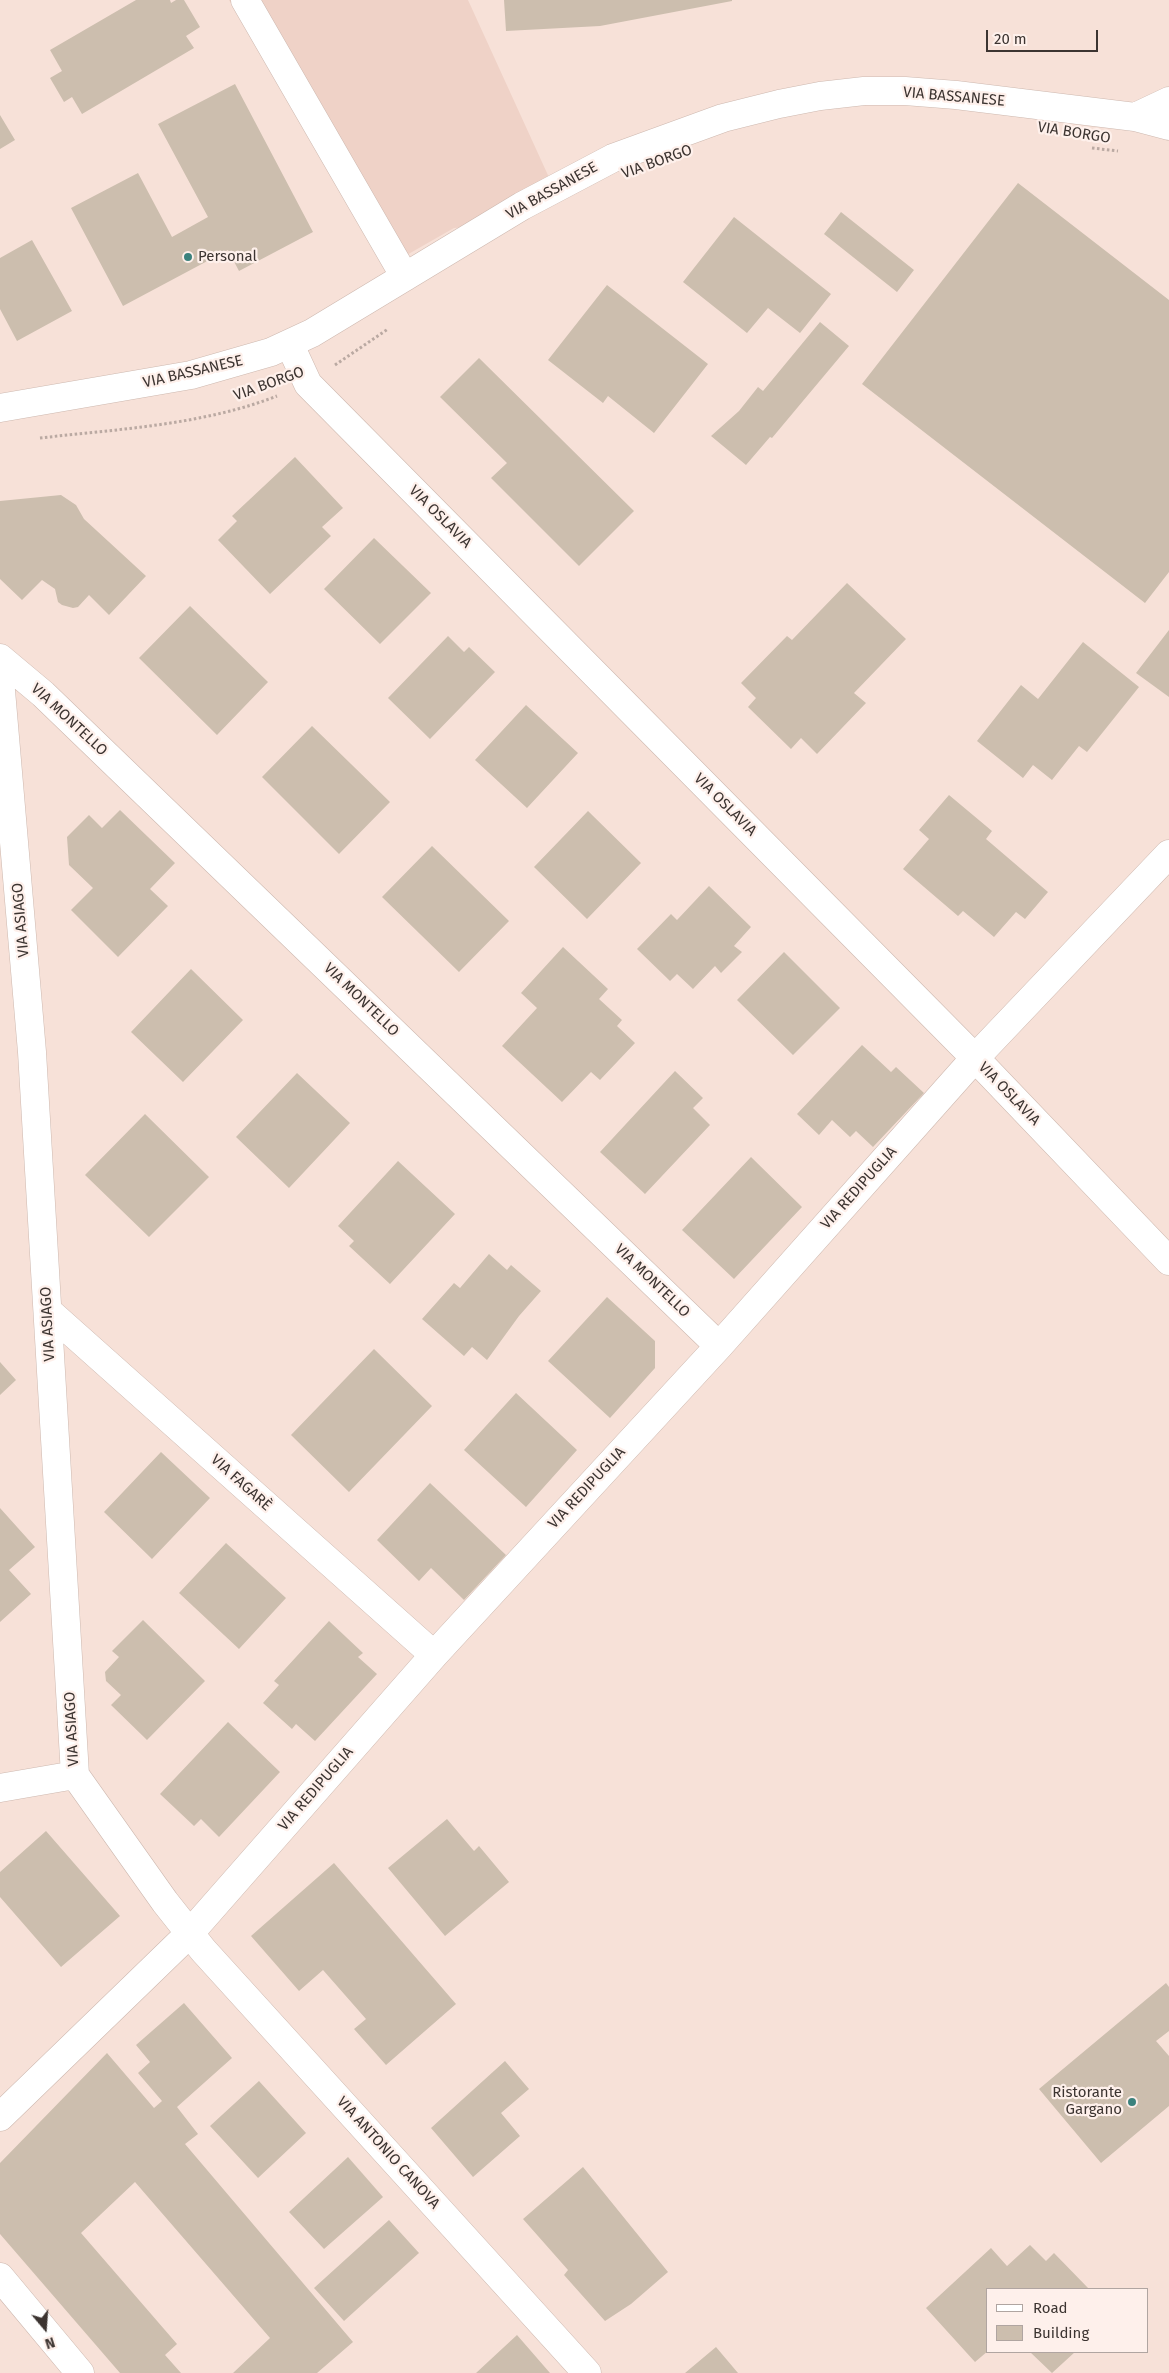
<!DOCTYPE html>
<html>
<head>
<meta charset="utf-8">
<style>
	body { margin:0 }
	#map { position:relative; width:1169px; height:2373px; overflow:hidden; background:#f7e1d8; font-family:"Fira Sans",sans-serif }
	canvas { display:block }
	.legend { position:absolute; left:986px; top:2288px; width:162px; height:65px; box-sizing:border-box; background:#fef0eb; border:1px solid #b0a5a1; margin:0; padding:6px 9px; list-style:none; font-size:15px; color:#3c3431 }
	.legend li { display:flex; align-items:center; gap:10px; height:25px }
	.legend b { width:25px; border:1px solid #b0a5a1 }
	.north { position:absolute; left:20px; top:2303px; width:50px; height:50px; -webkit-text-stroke:4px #fef0eb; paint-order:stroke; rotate:162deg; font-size:14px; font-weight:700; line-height:20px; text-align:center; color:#3c3431 }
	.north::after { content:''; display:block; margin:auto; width:18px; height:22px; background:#3c3431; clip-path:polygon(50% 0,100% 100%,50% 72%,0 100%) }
	.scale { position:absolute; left:986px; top:30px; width:112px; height:22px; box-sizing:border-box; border:2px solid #3c3431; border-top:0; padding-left:6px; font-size:15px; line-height:18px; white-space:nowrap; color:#3c3431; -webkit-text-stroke:4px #fef0eb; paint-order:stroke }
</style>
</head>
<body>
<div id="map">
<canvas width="1169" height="2373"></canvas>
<ul class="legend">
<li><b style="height:6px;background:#fff"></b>Road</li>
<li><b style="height:14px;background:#ccbeae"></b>Building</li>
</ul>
<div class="north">N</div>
<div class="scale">20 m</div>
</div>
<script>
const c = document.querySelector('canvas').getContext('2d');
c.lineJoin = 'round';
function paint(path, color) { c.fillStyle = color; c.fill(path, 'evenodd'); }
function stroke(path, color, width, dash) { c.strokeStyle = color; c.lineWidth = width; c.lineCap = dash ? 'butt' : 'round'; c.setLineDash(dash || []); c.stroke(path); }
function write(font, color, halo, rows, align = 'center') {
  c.font = font + ' "Fira Sans",sans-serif'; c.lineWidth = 4.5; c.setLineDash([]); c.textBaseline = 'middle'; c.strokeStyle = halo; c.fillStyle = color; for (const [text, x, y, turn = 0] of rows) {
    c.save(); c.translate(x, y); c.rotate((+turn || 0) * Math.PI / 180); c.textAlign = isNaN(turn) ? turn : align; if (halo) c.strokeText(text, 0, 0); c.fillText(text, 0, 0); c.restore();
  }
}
paint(new Path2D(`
	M229,0H468L552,184L466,227L454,228L384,268Z`), '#efd2c7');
paint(new Path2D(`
	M136,0H170L171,3L176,0H184L200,27L186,36L194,48L82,114L72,97L64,102L50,78L62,71L50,50Z
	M504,0H732V1L600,26L506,31Z
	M235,84L313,232L239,271L228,250L123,306L71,208L138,173L172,237L208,217L158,124Z
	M0,115L15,140L0,149Z
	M1018,183L1169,300V572L1145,603L862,384Z
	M841,212L914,270L897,292L824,234Z
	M734,217L831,294L800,333L768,308L747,333L683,282Z
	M32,240L72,311L17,341L0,309V258Z
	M607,285L708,364L654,433L608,396L603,403L548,360Z
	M820,322L849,346L772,438L770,437L746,465L711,436L739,411L758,387L763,391Z
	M479,358L634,511L579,566L491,478L507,463L440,397Z
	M295,457L343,508L322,527L331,536L270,594L218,540L237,521L232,516Z
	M61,495L76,505L84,519L146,576L109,615L89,595L78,607L73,608L62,605L58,602L55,589L42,580L22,600L0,579V501Z
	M374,538L431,593L380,644L324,589Z
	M847,583L906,639L854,693L866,703L817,754L801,738L791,749L748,707L756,698L741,683L787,636L792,640Z
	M190,606L268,682L217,735L139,658Z
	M1169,630V697L1136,673Z
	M448,636L464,652L469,647L495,672L430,739L388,698Z
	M1083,642L1139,687L1087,752L1079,746L1052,780L1033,765L1023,778L977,741L1021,685L1038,699Z
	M526,705L578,753L527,808L475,760Z
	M312,726L390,802L339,854L262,777Z
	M949,795L992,831L986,839L1048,892L1025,919L1016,912L994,937L963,911L958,916L903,869L929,839L919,830Z
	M120,810L175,863L150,889L168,906L118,957L71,910L93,888L69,865L67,837L89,815L102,828Z
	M588,811L641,863L587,919L534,867Z
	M432,846L509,921L459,972L382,897Z
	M709,886L751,927L734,946L742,952L721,973L715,966L693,989L677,974L670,981L637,949L671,914L677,920Z
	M563,947L608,989L599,999L622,1020L617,1026L635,1043L600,1080L591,1072L562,1102L502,1046L537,1008L521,993Z
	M784,952L840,1008L793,1055L737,1000Z
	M191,969L243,1020L183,1082L131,1032Z
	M862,1045L891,1072L896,1067L924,1093L873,1147L856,1131L850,1137L832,1120L819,1135L797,1114Z
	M675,1071L703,1098L693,1108L710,1125L645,1194L600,1152Z
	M297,1073L350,1123L289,1188L236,1137Z
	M145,1114L209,1177L149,1237L85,1175Z
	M751,1157L802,1207L734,1279L682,1230Z
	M398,1161L455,1214L390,1284L349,1246L354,1241L338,1226Z
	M489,1254L507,1270L511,1265L541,1291L519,1316L487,1360L472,1347L464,1356L422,1319L454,1283L460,1288Z
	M607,1297L655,1341V1368L610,1418L548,1361Z
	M374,1349L432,1406L349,1492L291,1435Z
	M0,1362L16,1380L0,1395Z
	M516,1393L577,1450L526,1507L464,1450Z
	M161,1452L210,1498L152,1559L104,1512Z
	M430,1483L506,1555L464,1600L431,1568L419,1581L377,1540Z
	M0,1508L35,1547L9,1570L31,1594L0,1622Z
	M226,1543L286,1598L239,1649L179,1593Z
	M143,1620L205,1681L147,1740L111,1705L121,1695L106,1681L105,1672L119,1657L112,1651Z
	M329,1621L363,1653L358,1657L377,1674L315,1741L296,1724L292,1729L263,1703L279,1685L274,1681Z
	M228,1722L280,1772L219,1837L201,1819L194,1826L160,1794Z
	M447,1819L474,1851L479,1846L509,1882L445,1936L388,1868Z
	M46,1831L120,1916L61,1967L0,1897V1872Z
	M334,1863L456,2004L386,2065L354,2029L366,2019L323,1970L299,1991L251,1936Z
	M1166,1983L1169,1987V2031L1156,2041L1169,2056V2106L1101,2163L1039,2089Z
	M184,2003L232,2058L177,2107L198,2134L185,2144L353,2342L317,2373H233L270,2338L135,2182L81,2233L177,2344L165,2355L181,2373H120L0,2234V2163L107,2053L154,2108L162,2101L138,2073L150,2062L136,2045Z
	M505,2061L529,2089L501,2113L520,2136L473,2177L431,2128Z
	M259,2081L306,2133L258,2178L210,2126Z
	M348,2157L383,2197L324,2249L289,2212Z
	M583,2167L668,2272L631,2304L605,2321L564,2275L568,2270L523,2219Z
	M389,2220L419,2253L344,2321L314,2288Z
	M1030,2245L1046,2261L1054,2253L1089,2289H988V2351L975,2362L926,2308L991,2248L1007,2266Z
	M517,2335L550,2373H476Z
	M716,2347L738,2373H685Z
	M1030,2352H1075L1052,2373Z`), '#ccbeae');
const minor = new Path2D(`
	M245,0L405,277
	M1135,117L1169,101
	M290,345L308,384L975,1058L1169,1261
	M0,408L191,375L271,352L312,333L522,206L613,158L723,118L779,104L820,96L864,91H905L956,95L1135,117L1169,126
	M0,658L43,694L719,1346
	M0,679L32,1052L75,1775L165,1902L203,1950L587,2373
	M48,1311L434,1655
	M0,1788L75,1775
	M0,2117L190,1933L434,1655L719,1346L975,1058L1169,854
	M0,2277L80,2373`);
stroke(minor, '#cdb8af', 29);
stroke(new Path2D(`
	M1092,148L1118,151
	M335,365L388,329
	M40,438C119,429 203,425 277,396`), '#baa9a2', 3, [2.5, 2.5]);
stroke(minor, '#fff', 28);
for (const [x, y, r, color] of [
	[188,257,5,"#3b827d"],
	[1132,2102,5,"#3b827d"]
]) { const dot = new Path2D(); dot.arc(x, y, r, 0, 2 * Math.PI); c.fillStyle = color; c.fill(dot); stroke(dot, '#fef0eb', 2); }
write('15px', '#3c3431', '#fef0eb', [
	["VIA BASSANESE",954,97,5],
	["VIA BORGO",1074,133,9],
	["VIA BORGO",657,162,-20],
	["VIA BASSANESE",552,191,-29],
	["VIA BASSANESE",193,372,-13],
	["VIA BORGO",269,384,-20],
	["VIA OSLAVIA",440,517,45],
	["VIA MONTELLO",69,720,43],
	["VIA OSLAVIA",725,805,45],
	["VIA ASIAGO",21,920,-95],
	["VIA MONTELLO",361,1000,44],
	["VIA OSLAVIA",1009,1094,46],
	["VIA REDIPUGLIA",859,1188,-48],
	["VIA MONTELLO",652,1281,44],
	["VIA ASIAGO",48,1324,-93],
	["VIA FAGARÈ",241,1483,42],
	["VIA REDIPUGLIA",587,1488,-47],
	["VIA ASIAGO",72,1729,-93],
	["VIA REDIPUGLIA",316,1789,-49],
	["VIA ANTONIO CANOVA",388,2153,48]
]);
write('15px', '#3c3431', '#fef0eb', [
	["Personal",198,257],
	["Ristorante",1122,2093,"right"],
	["Gargano",1122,2110,"right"]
], 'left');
</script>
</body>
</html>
